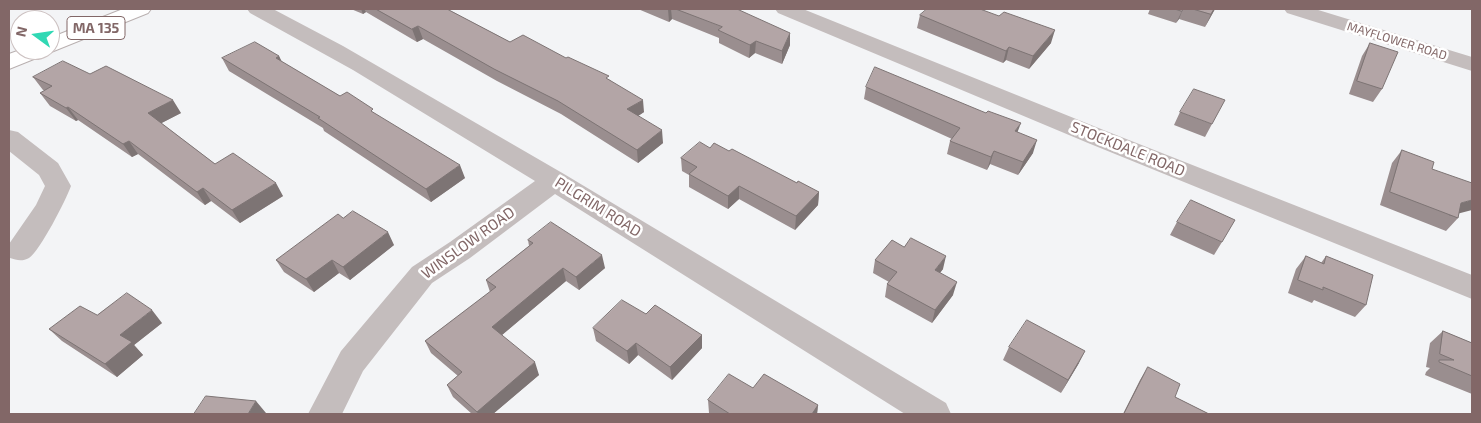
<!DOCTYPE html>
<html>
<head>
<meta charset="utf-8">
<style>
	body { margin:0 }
	#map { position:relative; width:1481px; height:423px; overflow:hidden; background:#f3f4f6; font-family:"Exo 2",sans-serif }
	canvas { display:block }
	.frame { position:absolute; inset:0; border:10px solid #826767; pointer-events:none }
	.north { position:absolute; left:10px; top:10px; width:50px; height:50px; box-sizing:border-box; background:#fff; border:1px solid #cdc2c2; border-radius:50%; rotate:284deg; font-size:14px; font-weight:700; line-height:20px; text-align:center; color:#826767 }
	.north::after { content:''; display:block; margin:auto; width:18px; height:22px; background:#31d8b4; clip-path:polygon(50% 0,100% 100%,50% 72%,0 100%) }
</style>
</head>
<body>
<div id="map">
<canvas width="1481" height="423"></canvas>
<div class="frame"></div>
<div class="north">N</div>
</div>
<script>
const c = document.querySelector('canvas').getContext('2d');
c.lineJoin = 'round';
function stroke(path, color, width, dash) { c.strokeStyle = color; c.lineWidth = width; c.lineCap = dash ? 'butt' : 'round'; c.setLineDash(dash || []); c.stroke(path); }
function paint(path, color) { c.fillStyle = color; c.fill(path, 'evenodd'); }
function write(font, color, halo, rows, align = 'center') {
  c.font = font + ' "Exo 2",sans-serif'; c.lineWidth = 5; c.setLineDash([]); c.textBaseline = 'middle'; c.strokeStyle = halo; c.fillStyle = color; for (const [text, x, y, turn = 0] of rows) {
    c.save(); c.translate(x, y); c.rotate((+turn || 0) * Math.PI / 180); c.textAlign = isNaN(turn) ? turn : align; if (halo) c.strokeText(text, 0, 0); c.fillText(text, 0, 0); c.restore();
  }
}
const major = new Path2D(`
	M123,9H151L148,13L9,69V54L20,50H50V38Z`);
stroke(major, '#b9b0b0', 2);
paint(new Path2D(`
	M247,9H273L343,46L564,174L946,403L951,414H905L555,194L470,258L432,283L363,371L342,414H308L341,351L412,267L450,242L535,181L353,70L250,13Z
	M775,9H803L1106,131L1472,275V299L1088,143L778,13Z
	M1284,9H1315L1472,57V71L1287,13Z
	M9,130L18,132L58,163L71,186C66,200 40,251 29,258C22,262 16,260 10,258L9,244L36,205L45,186L39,175L9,151Z`), '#c4bdbd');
paint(major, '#fff');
paint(new Path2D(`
	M351,9H447L510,42L610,80L644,112L638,116L663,143L638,163L561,114L497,81L423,39L417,42L366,12L363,14Z
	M638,9H737L790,45L782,64L755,53L749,58L719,43V38L672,19L669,22Z
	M1150,9H1215L1205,27L1179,19L1176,23L1148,14Z
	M920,15L1051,43L1029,69L1006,60L1003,63L917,28Z
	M1370,43L1382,89L1373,102L1349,94L1362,56Z
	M279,56L282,62L340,96L374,113L465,178L431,202L324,131L323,128L229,71L222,58Z
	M90,74L181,113L161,123L215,164L283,196L240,223L211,201L205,205L138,154L132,157L78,120L76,121L50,106L40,93L45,90H43L33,77Z
	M866,87L1018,132L1033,153L1018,175L990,164L987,170L947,154L950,141L952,139L864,99Z
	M1180,112L1212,124L1205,137L1174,125Z
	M710,148L729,151L797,183L819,192L818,205L795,230L739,199L728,209L689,187V175L682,171L681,158Z
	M1402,150L1432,169L1459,214L1458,218L1446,231L1380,205L1392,163Z
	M343,218L394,245L350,280L339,273L314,292L284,272L276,260Z
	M1177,222L1222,242L1214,255L1170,235Z
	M528,240L605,268L579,290L566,281L502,335L539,375L493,414H472L453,397L447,385L458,376L431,353L425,341L490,292L486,280L529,246Z
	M1306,256L1321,263L1326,256L1366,305L1355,317L1314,300L1312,303L1288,293L1296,269Z
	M875,260L943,269L940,273L953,295L932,323L885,297L887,284L889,282L873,273Z
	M97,315L162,323L134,345L143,355L117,377L62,341L49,329Z
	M593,328L702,348L672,380L638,355L629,364L596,341Z
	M1443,331L1472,343V394L1425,375L1426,372L1430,368L1426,367L1430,343Z
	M1009,347L1079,363L1061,393L1003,360Z
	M1148,367L1175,397L1209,414H1123L1140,380Z
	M753,388L818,405L817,414H712L709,413L708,400Z`), '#9a8e8f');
paint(new Path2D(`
	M361,9H364L366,12L363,14Z
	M668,9H671L672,19L669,22Z
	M1183,9L1179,19L1176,23Z
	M1214,9H1215L1205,27L1211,14Z
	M418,26L423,39L417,42L412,29Z
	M1055,30L1051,43L1029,69L1033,56Z
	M790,33V45L782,64V51Z
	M756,41L755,53L749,58L750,45Z
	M1009,47L1006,60L1003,63L1006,51Z
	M279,56L285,69L276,58Z
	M173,100L181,113L156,126L148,113Z
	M643,100L644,112L629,122L627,109Z
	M68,107L78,120L76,121L66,108Z
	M1021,123L1016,136L1015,131Z
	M662,130L663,143L638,163L637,150Z
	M1037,140L1033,153L1018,175L1023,162Z
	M129,141L138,154L132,157L123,144Z
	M994,151L990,164L987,170L991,157Z
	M460,165L465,178L431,202L426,189Z
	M276,183L283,196L240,223L232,210Z
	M739,186V199L728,209V196Z
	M203,188L211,201L205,205L197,192Z
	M819,192L818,205L795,230L796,216Z
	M1472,200V210L1449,216L1461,203Z
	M388,232L394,245L350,280L343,267Z
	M602,255L605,268L579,290L576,277Z
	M946,256L943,269L932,283L935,270Z
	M332,260L339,273L314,292L306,279Z
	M563,268L566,281L496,340L492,327Z
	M957,282L953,295L932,323L935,310Z
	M152,310L162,323L134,345L143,355L117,377L105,364L120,335Z
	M702,335V348L672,380L670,367Z
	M636,343L638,355L629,364L627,351Z
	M1085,351L1079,363L1061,393L1068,380Z
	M535,362L539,375L493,414H478L477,412Z
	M256,401L266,413L265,414H248Z
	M818,405L817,414H812Z`), '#7d7474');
const building = new Path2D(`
	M376,9H447L510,42L523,35L566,58L568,57L609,76L606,78L643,100L627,109L662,130L637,150L558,101L494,69L418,26L412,29Z
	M676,9H737L790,33L782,51L756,41L750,45L718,30L722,27Z
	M927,9H980L999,16L1004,12L1055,30L1033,56L1009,47L1006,51L920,15Z
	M1175,9H1183L1182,11Z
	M1193,9H1214L1211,14Z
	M255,42L279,56L276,58L340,96L347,92L373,109L371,111L460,165L426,189L318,118L320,117L222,58Z
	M1370,43L1398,52L1382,89L1357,81Z
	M63,61L90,74L106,66L173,100L148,113L215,164L233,153L276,183L232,210L203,188L197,192L129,141L123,144L68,107L66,108L40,93L52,86L33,77Z
	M875,67L986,113L988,111L1021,123L1015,131L1037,140L1023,162L994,151L991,157L950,141L960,128L866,87Z
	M1194,89L1225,100L1212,124L1180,112Z
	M700,142L710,148L714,143L729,151L732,149L797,183L798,181L819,192L796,216L739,186L728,196L689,174L697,167L681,158Z
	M1402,150L1434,162L1432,169L1472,183V200L1461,203L1458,218L1390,192Z
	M1191,200L1235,220L1222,242L1177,222Z
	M353,211L388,232L343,267L332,260L306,279L276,260L338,214L343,218Z
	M551,222L602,255L576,277L563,268L492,327L535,362L477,412L447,385L462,372L425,341L496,287L486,280L533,243L528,240Z
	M911,238L946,256L935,270L957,282L935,310L887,284L897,272L875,260L892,240L904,247Z
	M1306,256L1324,264L1326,256L1373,275L1366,305L1323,287V290L1298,280Z
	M127,293L152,310L120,335L132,342L105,364L49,329L80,306L97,315Z
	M622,300L646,314L655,305L702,335L670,367L636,343L627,351L593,328Z
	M1027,320L1085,351L1068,380L1009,347Z
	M1443,331L1472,343V376L1439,362V360H1454L1440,354Z
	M1148,367L1180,384L1175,397L1209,414H1124Z
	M729,374L753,388L764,374L818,405L812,414H730L708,400Z
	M206,396L256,401L248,414H194Z`);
paint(building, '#b3a5a6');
stroke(building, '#7d7474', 1);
write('12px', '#826767', '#fff', [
	["MAYFLOWER ROAD",1397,41,17]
]);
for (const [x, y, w] of [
	[96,28,58]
]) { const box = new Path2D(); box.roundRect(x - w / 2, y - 11.5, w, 23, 4); c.fillStyle = '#fff'; c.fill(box); stroke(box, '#826767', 1); }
write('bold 14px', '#826767', null, [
	["MA 135",96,28]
]);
write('15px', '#826767', '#fff', [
	["STOCKDALE ROAD",1128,149,22],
	["PILGRIM ROAD",598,207,32],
	["WINSLOW ROAD",468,243,-36]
]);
</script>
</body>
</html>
